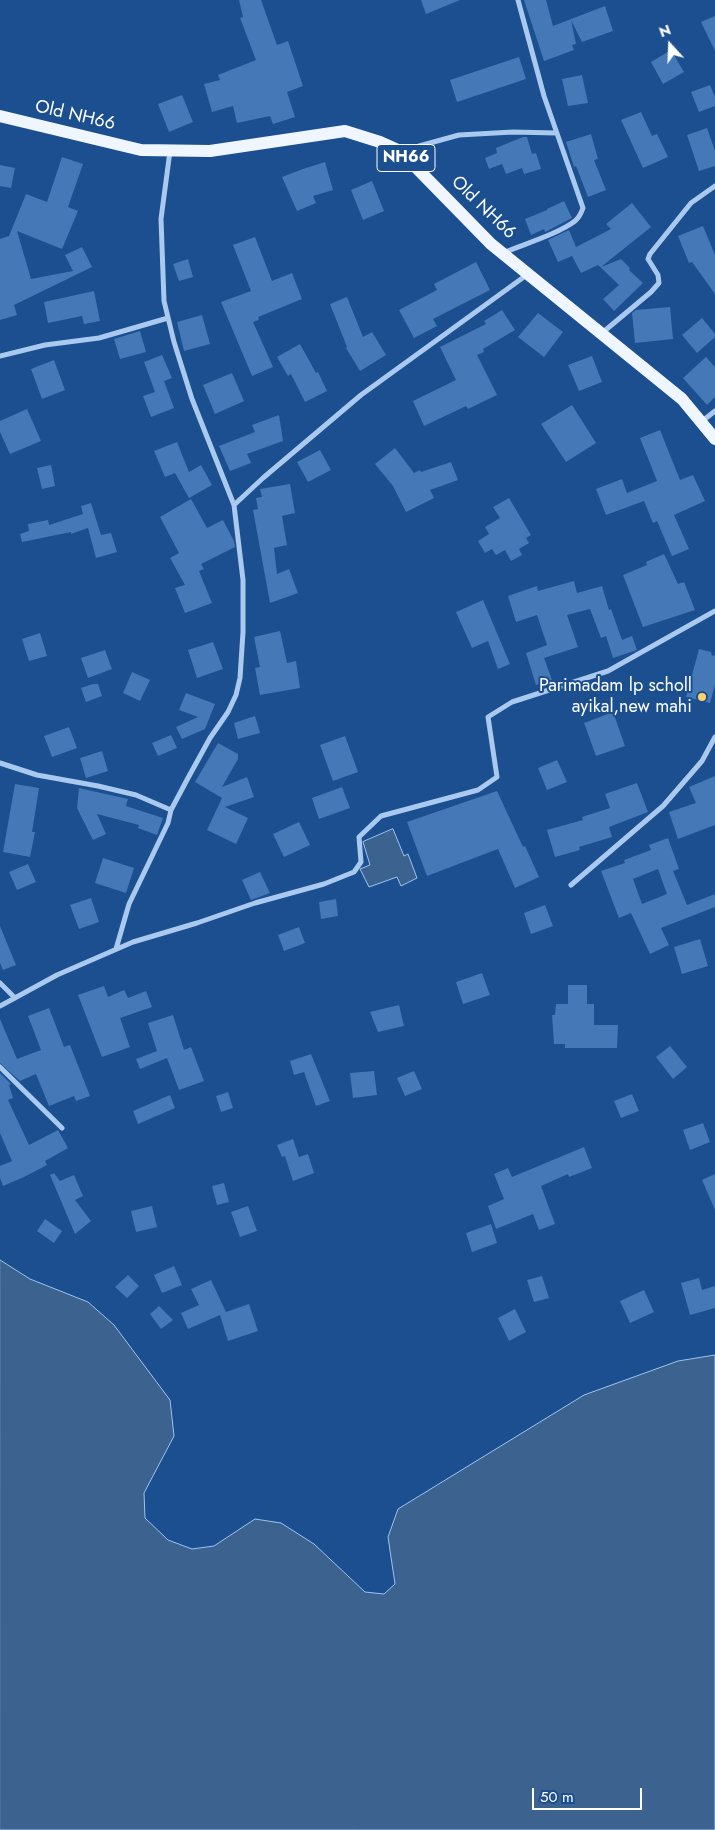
<!DOCTYPE html>
<html>
<head>
<meta charset="utf-8">
<style>
	body { margin:0 }
	#map { position:relative; width:715px; height:1830px; overflow:hidden; background:#1b4f8f; font-family:Jost,sans-serif }
	canvas { display:block }
	.north { position:absolute; left:645px; top:20px; width:50px; height:50px; -webkit-text-stroke:4px #1b4f8f; paint-order:stroke; rotate:340deg; font-size:14px; font-weight:700; line-height:20px; text-align:center; color:#fff }
	.north::after { content:''; display:block; margin:auto; width:18px; height:22px; background:#fff; clip-path:polygon(50% 0,100% 100%,50% 72%,0 100%) }
	.scale { position:absolute; left:532px; top:1788px; width:110px; height:22px; box-sizing:border-box; border:2px solid #fff; border-top:0; padding-left:6px; font-size:15px; line-height:18px; white-space:nowrap; color:#fff; -webkit-text-stroke:4px #1b4f8f; paint-order:stroke }
</style>
</head>
<body>
<div id="map">
<canvas width="715" height="1830"></canvas>
<div class="north">N</div>
<div class="scale">50 m</div>
</div>
<script>
const c = document.querySelector('canvas').getContext('2d');
c.lineJoin = 'round';
function paint(path, color) { c.fillStyle = color; c.fill(path, 'evenodd'); }
function stroke(path, color, width, dash) { c.strokeStyle = color; c.lineWidth = width; c.lineCap = dash ? 'butt' : 'round'; c.setLineDash(dash || []); c.stroke(path); }
function write(font, color, halo, rows, align = 'center') {
  c.font = font + ' Jost,sans-serif'; c.lineWidth = 4; c.setLineDash([]); c.textBaseline = 'middle'; c.strokeStyle = halo; c.fillStyle = color; for (const [text, x, y, turn = 0] of rows) {
    c.save(); c.translate(x, y); c.rotate((+turn || 0) * Math.PI / 180); c.textAlign = isNaN(turn) ? turn : align; if (halo) c.strokeText(text, 0, 0); c.fillText(text, 0, 0); c.restore();
  }
}
const water = new Path2D(`
	M393,829L404,856L408,854L417,878L401,886L397,877L369,887L360,869L370,865L363,842Z
	M0,1260L30,1279L88,1302L114,1325L170,1400L174,1436L144,1493L145,1518L168,1540L192,1549L214,1546L255,1519L281,1523L314,1544L365,1592L384,1594L395,1584L388,1537L398,1509L584,1395L678,1361L715,1355V1830H0Z`);
paint(water, '#3c6290');
stroke(water, '#9cc4f0', 1);
paint(new Path2D(`
	M239,0H261L277,45L288,41L303,86L287,92L295,117L273,124L270,116L237,123L233,106L212,112L204,84L220,80L218,75L256,60L240,18L243,17Z
	M421,0H460L426,14Z
	M524,0H546L553,26L605,6L613,31L582,42L571,20L576,44L572,45L574,50L544,61Z
	M715,16V51L701,22Z
	M671,50L684,72L663,84L651,62Z
	M519,57L526,79L457,102L450,80Z
	M582,75L588,103L568,106L562,79Z
	M710,85L715,97V106L699,112L691,92Z
	M182,95L193,122L169,132L158,104Z
	M641,112L652,136L657,134L668,157L643,168L621,120Z
	M707,128L715,151V166L699,171L687,135Z
	M591,134L598,159L594,160L606,190L588,197L576,166L574,167L566,142Z
	M523,137H527L532,154L536,153L541,169L524,174L522,168L506,174L502,164L489,169L485,158L497,153L496,148Z
	M62,157L83,164L68,207L78,211L62,249L17,231L31,279L73,271L65,255L82,247L92,267L14,305L17,315L0,320V239L9,236L26,194L47,202Z
	M325,162L333,190L313,196L316,203L297,211L282,177L303,169Z
	M0,165L15,168L11,188L0,186Z
	M372,181L384,211L363,220L351,190Z
	M564,201L572,218L549,230L545,232L544,229L531,235L525,219L547,210V209Z
	M632,203L651,227L601,267L621,259L630,268L629,270L643,283L614,311L603,299L619,285L598,265L581,273L572,256L558,262L548,240L569,230L576,247L611,229L606,224Z
	M703,226L715,255V294L692,262L689,263L678,236Z
	M255,237L272,281L292,273L302,299L258,317L259,320L253,322L273,367L252,376L221,302L251,291L233,245Z
	M188,259L193,277L179,281L173,264Z
	M476,262L490,290L433,319L437,326L414,338L399,310L437,290L434,284Z
	M94,291L100,321L84,324L82,316L48,323L44,302Z
	M347,297L363,337L372,332L386,355L360,371L346,348L347,347L330,304Z
	M670,307L673,339L635,343L632,313L636,310Z
	M502,310L515,330L483,349L484,352L477,355L497,395L468,409L466,406L424,426L413,401L456,380L440,347L486,324L484,321Z
	M538,313L563,332L544,357L518,337Z
	M202,315L210,344L184,351L177,322Z
	M702,318L715,334V337L697,353L682,335Z
	M140,331L146,352L120,359L114,339Z
	M300,344L316,373L318,372L327,391L305,402L291,374L288,376L277,357Z
	M162,355L172,378L164,381L174,408L151,417L143,396L155,392L144,362Z
	M592,356L602,382L579,391L568,365Z
	M706,357L715,367V397L707,405L683,378Z
	M54,360L65,390L42,399L31,369Z
	M232,373L244,401L215,414L203,385Z
	M572,405L596,443L566,462L541,424Z
	M27,409L41,441L10,454L0,432V421Z
	M279,415L283,441L247,454L251,463L230,471L219,446L255,432L252,425Z
	M660,430L680,480L693,475L705,501L674,515L689,549L672,556L657,521L653,523L644,501L606,515L596,489L622,479L627,493L657,481L640,438Z
	M177,442L189,472L201,465L212,485L189,498L175,473L165,477L154,451Z
	M395,448L414,473L420,470L421,472L451,462L458,480L430,490L434,498L406,512L393,486L375,464Z
	M320,450L331,470L308,482L297,462Z
	M51,465L55,486L42,489L37,468Z
	M290,484L295,513L282,516L287,545L274,548L277,574L289,569L298,593L270,603L253,510L258,509L256,498L262,497L260,489Z
	M509,498L531,535L526,538L529,543L519,549L522,555L511,561L505,550L496,555L492,549L485,553L478,541L489,534L485,527L500,518L493,507Z
	M191,499L207,528L223,520L234,541L235,547L201,564L204,569L199,571L212,603L185,613L175,588L185,585L170,558L179,553L160,517Z
	M91,503L101,535L111,533L117,552L96,558L88,528L71,534V532L22,542L20,534L29,531L28,524L48,520L49,525L83,514L81,506Z
	M664,554L678,584L684,582L695,610L643,627L623,575L647,565L646,562Z
	M574,581L577,593L602,586L609,610L611,609L622,640L632,636L637,650L613,658L606,636L601,638L590,609L567,615L578,647L544,658L552,680L536,685L526,653L547,645L537,615L516,622L508,596L537,586L538,591Z
	M483,600L510,664L498,669L488,641L472,648L456,612Z
	M280,631L287,663L296,661L300,688L260,695L255,668L260,667L254,637Z
	M40,633L47,656L29,661L22,639Z
	M213,642L223,669L197,678L188,650Z
	M699,649L711,652L712,656L715,655V685L710,703L686,697Z
	M105,650L112,669L88,678L81,658Z
	M132,672L150,680L140,701L123,693Z
	M93,684H98L102,696L86,702L81,688Z
	M186,693L215,704L205,729L182,739L176,727L198,717L179,710Z
	M613,712L625,746L596,756L584,723Z
	M255,716L260,733L238,739L234,723Z
	M69,727L77,748L52,757L44,736Z
	M171,735L177,748L158,756L152,743Z
	M345,736L358,772L333,781L320,745Z
	M218,743L238,754V759L222,787L247,777L254,797L225,807L248,818L236,844L207,830L222,798L195,782Z
	M102,751L108,771L86,778L80,758Z
	M557,760L567,782L547,790L538,768Z
	M715,776V825L678,839L669,812L696,803L689,787Z
	M637,783L648,812L609,827L612,837L579,847L580,850L555,857L547,830L583,820L582,817L610,808L605,794Z
	M15,784L39,788L32,832H35L30,857L3,852Z
	M342,787L350,808L319,819L312,798Z
	M79,788L128,799L126,806L163,818L157,835L138,828L139,825L97,814L106,834L93,840L77,808Z
	M497,791L523,847L525,846L539,877L515,888L498,849L427,876L407,822Z
	M299,822L310,845L284,857L273,834Z
	M668,838L679,869L673,871L687,905L715,894V907L661,928L669,945L650,954L631,913L619,918L601,871L625,863L624,860L651,850L649,845ZM658,869L667,894L642,904L633,879Z
	M103,858L134,868L126,893L95,883Z
	M28,864L36,882L17,890L9,872Z
	M260,872L270,893L251,900L242,880Z
	M91,898L99,922L79,929L70,905Z
	M336,899L338,916L321,919L319,902Z
	M545,905L553,926L531,934L524,913Z
	M0,926L16,965L3,970L0,963Z
	M299,927L305,943L284,951L278,935Z
	M700,939L708,966L682,974L674,947Z
	M482,973L490,995L463,1004L456,982Z
	M568,985H587V1004H594V1025H618L617,1048H565V1044H554L552,1015H555L556,1004H568Z
	M104,986L108,997L124,990L128,998L146,991L152,1007L120,1018L130,1047L102,1057L78,995Z
	M399,1005L404,1026L378,1032L370,1012Z
	M49,1008L64,1047L70,1045L90,1096L76,1101L74,1096L49,1106L36,1074L20,1081L0,1063V1019L17,1059L41,1050L28,1016Z
	M173,1015L184,1050L191,1047L204,1081L179,1090L167,1058L140,1069L136,1059L157,1051L148,1023Z
	M670,1046L687,1067L673,1079L656,1057Z
	M311,1054L330,1101L316,1106L304,1072L294,1075L290,1061Z
	M374,1071L377,1095L353,1098L350,1073Z
	M414,1071L422,1089L405,1096L397,1078Z
	M0,1073L11,1084L9,1085L13,1098L8,1100L29,1145L58,1130L68,1148L45,1161L47,1165L24,1177L3,1186L0,1178V1166L12,1161L0,1133Z
	M228,1092L233,1108L221,1112L216,1096Z
	M632,1094L639,1111L621,1118L614,1101Z
	M170,1095L175,1108L138,1124L133,1111Z
	M703,1123L710,1142L690,1150L683,1130Z
	M293,1139L299,1157L308,1154L314,1173L293,1181L285,1156L282,1157L277,1145Z
	M584,1147L592,1168L569,1177L568,1174L541,1186L555,1224L539,1230L533,1214L496,1229L488,1206L504,1199L494,1174L508,1168L512,1177Z
	M54,1173L60,1181L74,1175L83,1196L75,1200L91,1221L75,1234L50,1175Z
	M715,1174V1210L702,1180Z
	M224,1183L229,1202L217,1205L212,1186Z
	M152,1206L157,1227L136,1232L131,1211Z
	M248,1206L257,1231L240,1237L231,1212Z
	M45,1219L62,1231L54,1243L37,1231Z
	M491,1224L497,1243L472,1252L466,1233Z
	M174,1266L182,1285L162,1293L154,1275Z
	M128,1275L139,1286L127,1298L115,1287Z
	M542,1276L549,1298L534,1302L527,1280Z
	M699,1278L702,1290L715,1286V1308L690,1315L681,1283Z
	M211,1280L226,1312L249,1304L258,1331L228,1341L220,1315L188,1329L181,1313L199,1305L191,1289Z
	M644,1290L654,1312L630,1323L620,1301Z
	M159,1306L173,1320L161,1329L150,1314Z
	M515,1309L526,1332L509,1341L498,1318Z`), '#4478b7');
stroke(new Path2D(`
	M401,151L459,135L513,132L556,133
	M503,253C524,244 558,234 575,221C580,217 581,213 583,208L544,96L518,0
	M602,333L651,292L659,283L658,275L648,259L650,254L691,203L715,186
	M0,356L45,345L99,338L168,318
	M701,422L715,411
	M234,505L263,478L361,395L528,274
	M0,763L37,775L98,786L136,795L171,810
	M571,885L663,806L702,761L715,737
	M116,949L129,904L168,823L171,810L188,778L210,738L228,712L236,695L240,678L243,632V580L234,505L192,399L174,342L164,301L161,219L170,151
	M0,983L15,998
	M0,1006L57,975L133,942L197,923L255,903L324,884L354,872L361,862L359,837L381,816L478,790L497,777L488,717L512,702L608,671L715,611
	M0,1067L62,1128`), '#a9c9ee', 5);
stroke(new Path2D(`
	M0,116L141,150L210,151L345,131L380,142L400,151L491,244L682,399L715,439`), '#f0f6ff', 12);
for (const [x, y, r, color] of [
	[702,697,5,"#ffd166"]
]) { const dot = new Path2D(); dot.arc(x, y, r, 0, 2 * Math.PI); c.fillStyle = color; c.fill(dot); stroke(dot, '#1b4f8f', 2); }
for (const [x, y, w] of [
	[406,158,58]
]) { const box = new Path2D(); box.roundRect(x - w / 2, y - 13.5, w, 27, 4); c.fillStyle = '#1b4f8f'; c.fill(box); stroke(box, '#fff', 1); }
write('bold 16px', '#fff', null, [
	["NH66",406,158]
]);
write('18px', '#fff', '#1b4f8f', [
	["Old NH66",75,116,13],
	["Old NH66",483,208,44]
]);
write('18px', '#fff', '#1b4f8f', [
	["Parimadam lp scholl",692,687],
	["ayikal,new mahi",692,708]
], 'right');
</script>
</body>
</html>
